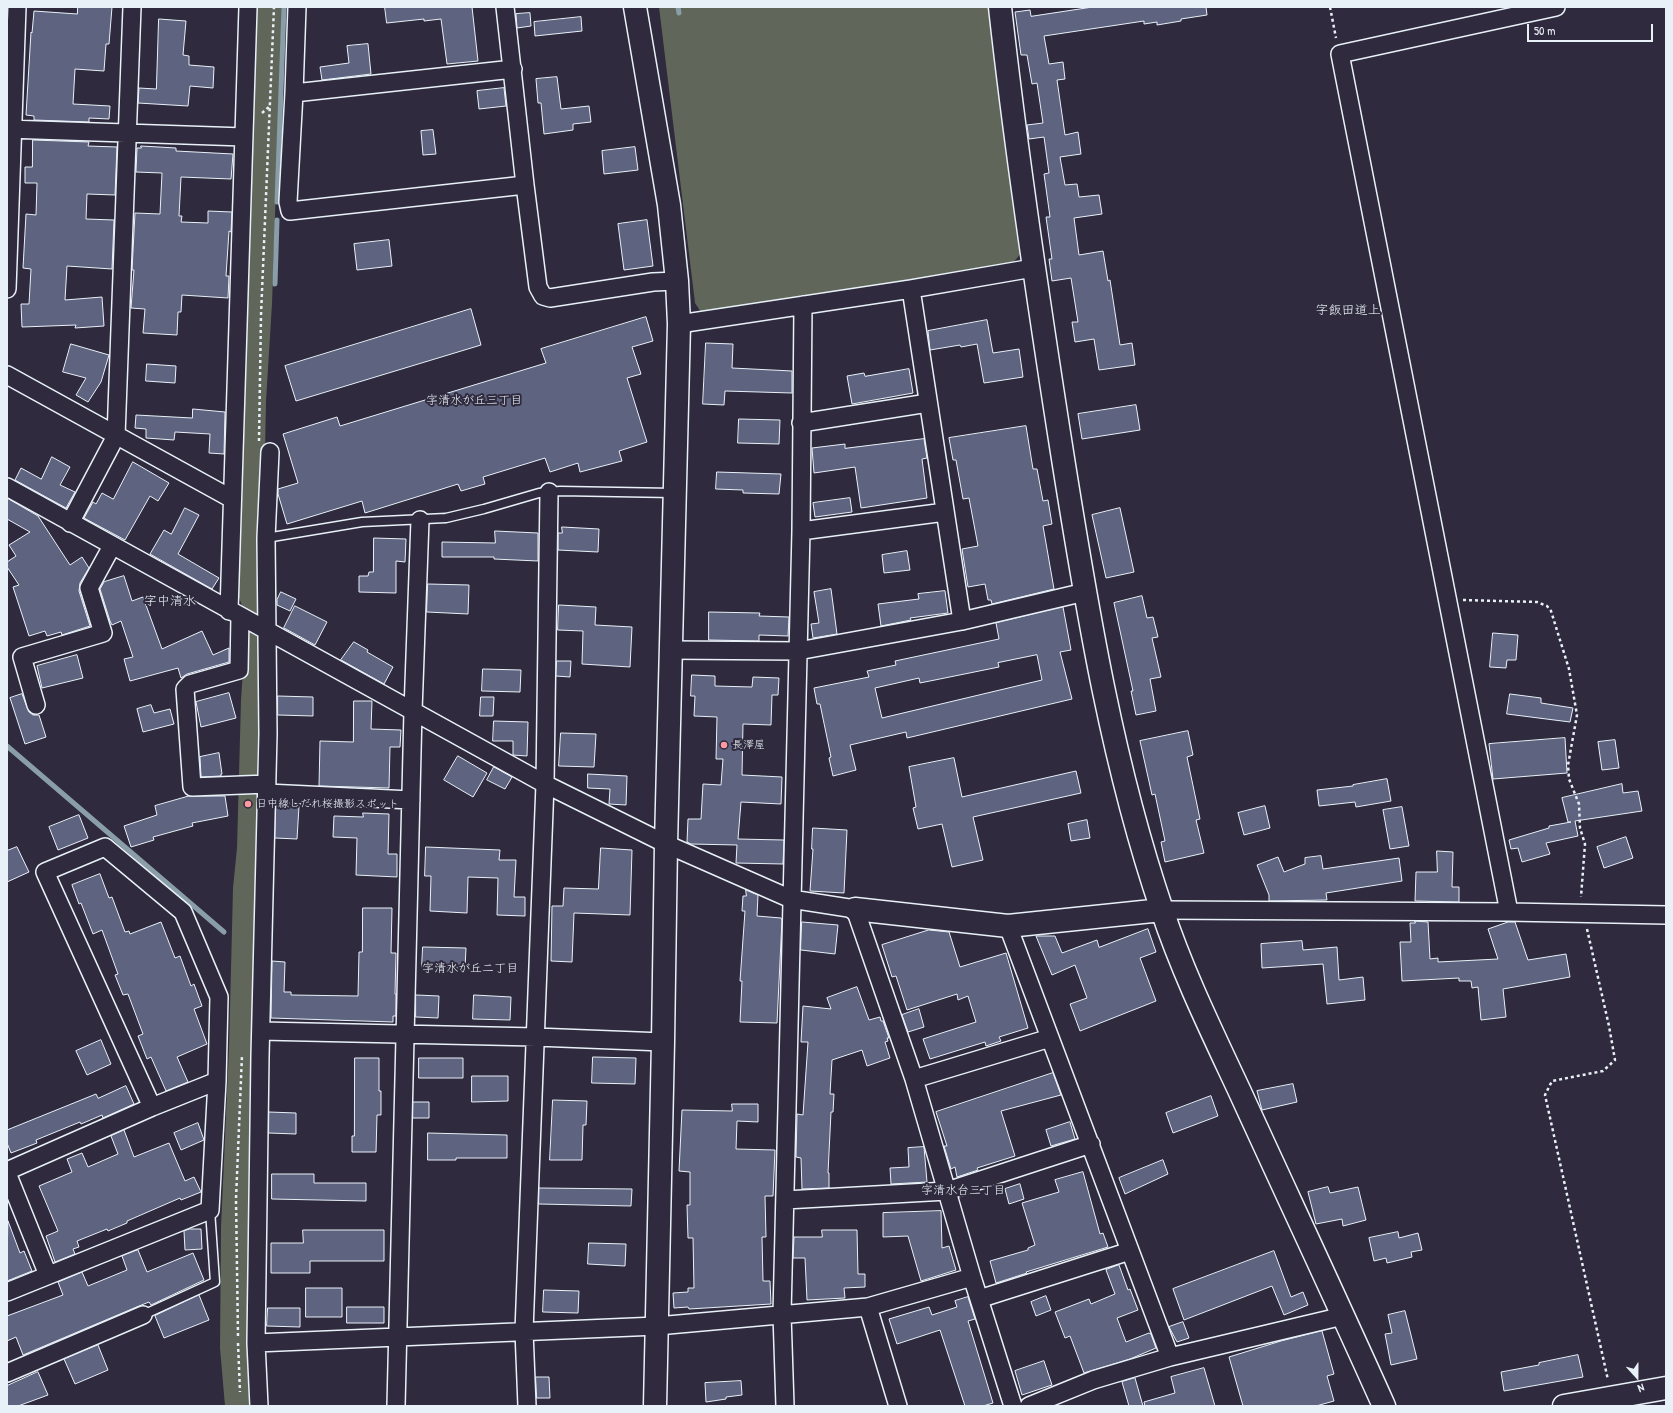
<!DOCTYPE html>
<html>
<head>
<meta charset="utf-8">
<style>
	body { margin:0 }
	#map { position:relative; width:1673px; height:1413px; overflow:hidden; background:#2f2a3d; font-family:"Patrick Hand",sans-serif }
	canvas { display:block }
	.frame { position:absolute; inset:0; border:8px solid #e8f1f8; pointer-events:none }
	.north { position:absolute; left:1617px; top:1357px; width:40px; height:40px; -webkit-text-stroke:3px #2f2a3d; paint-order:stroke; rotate:159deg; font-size:11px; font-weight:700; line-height:16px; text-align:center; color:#e8f1f8 }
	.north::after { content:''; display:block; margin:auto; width:14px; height:18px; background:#e8f1f8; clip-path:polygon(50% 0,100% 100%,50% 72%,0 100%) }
	.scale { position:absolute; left:1527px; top:24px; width:126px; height:18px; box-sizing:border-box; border:2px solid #e8f1f8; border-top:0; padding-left:5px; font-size:12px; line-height:14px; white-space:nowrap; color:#e8f1f8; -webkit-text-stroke:3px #2f2a3d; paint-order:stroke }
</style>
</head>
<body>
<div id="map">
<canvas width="1673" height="1413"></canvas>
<div class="frame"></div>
<div class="north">N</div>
<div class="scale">50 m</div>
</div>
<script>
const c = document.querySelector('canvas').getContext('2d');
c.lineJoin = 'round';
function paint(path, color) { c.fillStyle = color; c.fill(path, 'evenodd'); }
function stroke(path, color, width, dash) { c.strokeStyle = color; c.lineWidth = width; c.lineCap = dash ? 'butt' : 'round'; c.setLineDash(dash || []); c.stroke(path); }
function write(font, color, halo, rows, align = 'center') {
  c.font = font + ' "Patrick Hand","Klee One",sans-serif'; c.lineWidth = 4; c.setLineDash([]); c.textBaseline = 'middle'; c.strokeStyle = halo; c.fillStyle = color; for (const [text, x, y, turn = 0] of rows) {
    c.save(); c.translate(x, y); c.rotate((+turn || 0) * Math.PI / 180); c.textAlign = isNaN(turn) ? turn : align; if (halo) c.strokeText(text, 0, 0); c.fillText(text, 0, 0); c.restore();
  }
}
paint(new Path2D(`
	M256,7H282L272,304L266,401L262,613L257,615L243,608L238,595Z
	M659,7H998L1021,253L1013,263L703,315L695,303Z
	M246,627L260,634V645L257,781L261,788L260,824L257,825L256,1406H225L220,1348L221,1227L229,1049L233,888L237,848L241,700Z`), '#606659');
stroke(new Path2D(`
	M678,7L679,13
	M277,202L284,7
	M275,284L277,220
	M7,746L224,932`), '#8a9ea9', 5);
const building = new Path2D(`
	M78,7H112L109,44H106L104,71L75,69L73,104L110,106L109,119L89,118V122L34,120V116L26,115L31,32L32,33L34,11L77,14Z
	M385,7H472L478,61L447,64L441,19L424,21V19L387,23Z
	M1093,7H1206L1207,15L1181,19V21L1157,25V22L1144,24V21L1044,36L1049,64L1063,62L1065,79L1057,80L1065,135L1078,132L1081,154L1060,157L1065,185L1077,184L1079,197L1099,195L1102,214L1074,218L1079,255L1103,251L1108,281L1110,280L1120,345L1132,343L1135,365L1099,370L1094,339L1075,342L1072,322H1078L1071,278L1052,281L1049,259H1052L1046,217H1050L1044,174L1049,173L1044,137L1029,139L1027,125L1043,123L1037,83L1032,84L1027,55H1021L1015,12L1030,10L1031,16Z
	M530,13L531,26L517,28L516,14Z
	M581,17L582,31L535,36L534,22Z
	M159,19L186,21L183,55L189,56V65L214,67L213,88L190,86L188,106L138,103L139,88L156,89Z
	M368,44L371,74L322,80L320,67L349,63L347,46Z
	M557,77L561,109L589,106L591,122L573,124V130L544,134L541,103H538L536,79Z
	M504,88L506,106L479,109L477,91Z
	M433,130L436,154L423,155L421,131Z
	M33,140L89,142L88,146L117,147L115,195L87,194L86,219L114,220L112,269L67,266L65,300L102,297L104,326L75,328L76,325L22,327L21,304H29L31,269L23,268L26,214L36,215L37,183H25V167H32Z
	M141,146L176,148V151L233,154L231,179L181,177L179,216H182L181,222L208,223V211L232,212L231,232L229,231L226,276H229L228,298L182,295L181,312H178L177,335L143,333L145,309L131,308L134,270H132L135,213L160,214L162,173L136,172L137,148H141Z
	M635,147L638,170L604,174L602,151Z
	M647,220L653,266L624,270L618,224Z
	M389,240L392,266L357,270L354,244Z
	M471,309L481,345L296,401L285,366Z
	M646,317L653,341L632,347L641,374L627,378L647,442L619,451L622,461L580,472L578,463L550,472L545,458L483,477L485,484L461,491L458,484L365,513L362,501L287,524L278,494V489L298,483L283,434L337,417L340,426L546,363L541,349Z
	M987,320L993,353L1019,349L1023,377L984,383L977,344L961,347L960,345L930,350L928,331Z
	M706,343L733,344L732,368L792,371V393L725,391L724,405L703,404Z
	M71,344L109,355L101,382L88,402L76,395L86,378L63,372Z
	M147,364L176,366L175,383L146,381Z
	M909,369L913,393L852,404L847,376L864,373L865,376Z
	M1136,405L1140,430L1082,439L1078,414Z
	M193,409L225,412L224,454L209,453L210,434L175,432L174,440L146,438V429L135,428L136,415L192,418Z
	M739,419L780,420L779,444L738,443Z
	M1026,426L1033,469H1037L1043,501L1048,500L1052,524L1043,526L1054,589L992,604L991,600H988L985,584L968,587L962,549L978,546L969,498L963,499L956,460H953L949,438Z
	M924,439L927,458L922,459L927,498L861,508L855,467L814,473L812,448L845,444V448Z
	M52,457L70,467L60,485L75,492L66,508L15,480L21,468L41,479Z
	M133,462L169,483L158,501L150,496L125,540L84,518L93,502L96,504L102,493L113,499Z
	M717,472L781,474L779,494L743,493V490L716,489Z
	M7,498L38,516L70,565L82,557L89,568L80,583L79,591L90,626L62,635L61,632L47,636L45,631L29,636L13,587L19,585L7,567V562L16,556L9,545L30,532L7,519Z
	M850,498L852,512L815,517L813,503Z
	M185,508L199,515L178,554L219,578L212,589L150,554L164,530L171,534Z
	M1120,508L1134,572L1106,578L1092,515Z
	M562,527L599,529L598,552L558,550V533H562Z
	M495,531L538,533V561L494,559V557H442V542L495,543Z
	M374,538L406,539L405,562L396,561V593L359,592V576H368L369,572H373Z
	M907,551L910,570L884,573L882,555Z
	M124,576L132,601L143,597L162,649L202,631L213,655L229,648V662L187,674L181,678L178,668L130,681L124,659L133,657L121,621L112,625L110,621L100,589L104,582Z
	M428,584L469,585L468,614L427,612Z
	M831,589L837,634L813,638L811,624L819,623L814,592Z
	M945,591L948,613L910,618L911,620L881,626L878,604L919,599L918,594Z
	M281,592L296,599L290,611L277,605V600Z
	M1142,596L1147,618L1153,617L1158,637L1152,638L1161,677L1150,679L1156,711L1136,715L1131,691H1133L1114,603Z
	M559,605L596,607L595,625L632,627L630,667L582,664L583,631L558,630Z
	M295,606L327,622L315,645L284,628Z
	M1063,607L1071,650L1060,652L1072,699L907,738L906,732L850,745L856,770L833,776L829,758L831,757L820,704H817L814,688L869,677L867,671L896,665L895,661L999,639L996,623ZM1037,655L1042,680L882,718L875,688L919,678L920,683L999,667L998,663Z
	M709,612L760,613L759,616L789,617L788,636L759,635V641L709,640Z
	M1493,633L1518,635L1516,660H1507L1506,668L1490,667Z
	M354,642L368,650L367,652L393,667L384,684L341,660Z
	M77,655L83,678L42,688L37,666Z
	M557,661H571L570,677L556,676Z
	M483,669L521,670L520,692L482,691Z
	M692,675L715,676V686L752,687L753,677L779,678L778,695H772L771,725L743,724L742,775L782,777L781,804L741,802L738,839L784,840L783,864L736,863L737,845L691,844L687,842L688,819H701L703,784L721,785L723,759H716L717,717L694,716L695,696H691Z
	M229,693L236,718L201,727L196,702Z
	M22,694L29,712L33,715H39L46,737L25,744L10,698Z
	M1510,694L1541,698V703L1573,708L1570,722L1507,714Z
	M278,696L313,697V716L278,715Z
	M481,697H494L493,716H480Z
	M354,701H372L371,729L401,730L400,747H390L389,788L319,786L320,741L353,742Z
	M151,705L154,713L170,709L174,724L143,732L137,709Z
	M494,721L528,722L527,756L513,755V741H493Z
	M1188,731L1193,755L1187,757L1200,819L1196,820L1204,853L1165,862L1161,842L1165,841L1155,794L1152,795L1140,741Z
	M561,733L596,734L594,767L559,766Z
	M1565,738L1567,773L1493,779L1489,744Z
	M1615,740L1619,768L1602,770L1598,742Z
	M219,753L222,774H221V776L201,777L200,757Z
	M458,756L487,773L473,797L444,780Z
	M954,758L962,797L1076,771L1081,793L973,817L983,860L952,867L942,824L918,829L913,808L916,807L909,767Z
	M494,767L512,777L505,789L487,780Z
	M588,774L627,776L626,805L609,804L610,789L588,788Z
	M1387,779L1391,801L1356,807L1355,802L1319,806L1317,790L1353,786V785Z
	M1622,784L1623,793L1638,791L1642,811L1575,821L1578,836L1546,843L1550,854L1522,862L1518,848L1511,849L1509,840L1549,828V826L1571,822H1568L1562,798Z
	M189,796H225L228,816L192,823L193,826L153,837L154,840L131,847L124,826L157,815L155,806Z
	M276,805L299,806L297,839L275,838Z
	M1265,806L1270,828L1244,835L1238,813Z
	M1402,807L1409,846L1390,849L1383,810Z
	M363,813L389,814L388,854H397V877L356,875L357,838L333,837L334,816L363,817Z
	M79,815L88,838L58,850L49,827Z
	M1087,820L1090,838L1071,841L1068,824Z
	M813,828L847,830L844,893L810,891L813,849H812Z
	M1626,837L1633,858L1604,868L1597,847Z
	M17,847L29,872L7,882V851Z
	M426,847L500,850L499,860H516L514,897H525V916L497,915L498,878L468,877L467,913L430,911L431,876H425Z
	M601,848L632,850L630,915L574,913L572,962L551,961L552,906H563L564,888L598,889Z
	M1437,851L1453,852L1452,887H1459V902L1415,901L1416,872H1437Z
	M1321,856L1323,869L1399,858L1402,881L1326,893L1327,900L1269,901V895L1257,865L1278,857L1284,872L1305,864V858Z
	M100,874L109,898L112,897L125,932L129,931L130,934L161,922L175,958L180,956L191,986L194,984L202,1006L194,1009L207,1044L177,1057L188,1082L166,1091L151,1057L147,1059L138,1036L143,1034L128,994L123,995L115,975L118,974L102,930L93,934L81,903L79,904L72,885Z
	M746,890L758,895L757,916L781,918L782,920L777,1023L740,1022L742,981H740L745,911H742L743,896H746Z
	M363,908H392L391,953H396L395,994H396V1016H393V1022L271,1018L272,961L285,962L284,992H291V995L358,996L359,952H362Z
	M1415,921L1428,922L1430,959L1438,958V962L1498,959L1488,929L1508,922H1515L1528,960L1566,954L1570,977L1503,989L1506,1017L1481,1020L1478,987L1472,988L1471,981H1459V978L1402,981L1400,942H1411L1410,923H1415Z
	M802,922L838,925L835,954L801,950Z
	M1148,929L1156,952L1140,958L1156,1001L1080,1031L1070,1004L1087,998L1075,965L1052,975L1036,936H1055L1062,953L1097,940L1099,947Z
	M929,930L949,932L960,967L1006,953L1028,1028L999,1037L1001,1041L986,1046L985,1042L930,1059L923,1039L976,1022L968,996L958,1000L957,994L907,1010L896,976L892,977L882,945Z
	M1302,941L1303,950L1337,947L1339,980L1363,977L1365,1000L1327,1004L1323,964L1262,968L1261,944Z
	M423,947L466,948L465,968L422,967Z
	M857,987L869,1020L880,1017L881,1021H883L889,1038H887L888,1041L885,1042L890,1058L867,1066L862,1050L832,1060L830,1094H834L833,1112H831L828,1173H829V1188L802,1189L801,1158L796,1157L797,1114L803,1115L808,1042H801L803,1006L831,1009L827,998Z
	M416,995L439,996L438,1018L416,1017Z
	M474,995L511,997L510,1020L473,1019Z
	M919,1009L924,1027L908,1032L902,1015Z
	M101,1040L111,1064L87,1075L76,1051Z
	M593,1057L636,1058L635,1084L592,1083Z
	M355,1058H379V1091H381V1115H377L376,1152H352V1136H354Z
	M419,1058H463V1078H419Z
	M1053,1073L1061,1095L1001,1111L1015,1156L977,1168L978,1170L957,1177L955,1167L951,1169L944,1146H947L936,1112Z
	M472,1076H508V1101L472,1102Z
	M1293,1084L1297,1102L1262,1110L1257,1091Z
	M126,1086L134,1104L103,1118L102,1115L81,1124L80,1122L36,1140L37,1143L11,1153L7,1143V1130L96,1094L98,1098Z
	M1211,1096L1218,1116L1173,1133L1166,1113Z
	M553,1100L587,1101L586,1125H583L582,1160H550Z
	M413,1102H429V1118H413Z
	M732,1104H758V1122L737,1121L736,1149L775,1150L773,1196H765L766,1237H762L763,1281H770L771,1304L689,1309L688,1307L674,1308L673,1293L688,1292V1288H694L693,1238H688L687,1205H690V1172L679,1171L682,1110L732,1111Z
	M269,1112L296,1113V1134L269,1133Z
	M1070,1122L1075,1139L1051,1146L1046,1130Z
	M198,1123L204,1140L181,1150L174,1133Z
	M124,1130L134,1157L169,1143L185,1181L194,1177L201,1192L181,1200L180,1198L127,1221V1223L108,1231L107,1229L77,1241L79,1247L73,1249L75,1254L55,1262L46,1236L58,1231L39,1186L72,1172L67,1159L82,1153L88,1167L118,1154L111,1136Z
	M428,1133L507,1135V1158H456V1160H428Z
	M924,1147L927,1182L891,1184L890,1168L909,1167L908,1148Z
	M1163,1160L1168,1174L1125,1194L1119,1178Z
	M1083,1172L1100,1234L1103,1233L1108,1247L1026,1272L1027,1273L996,1283L990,1261L1028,1250V1248L1035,1245L1022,1203L1059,1192L1055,1180Z
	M272,1174H314V1183H366V1201L272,1199Z
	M1020,1184L1024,1199L1009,1204L1005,1189Z
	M1328,1187L1330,1193L1358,1187L1366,1220L1343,1226L1342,1219L1316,1224L1308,1192Z
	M539,1188L632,1189L631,1206L539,1204Z
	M941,1211L942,1248L949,1246L956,1270L921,1281L908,1236L883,1237V1213Z
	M8,1221L20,1253L24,1251L32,1271L7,1281Z
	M190,1229H201L202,1249L185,1250L184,1231Z
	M303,1230H384V1261H310V1273H271V1243H303Z
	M822,1230H857L858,1274H865V1287L844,1288L845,1298L807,1300L805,1258H793L794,1237H822Z
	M1398,1232L1399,1238L1418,1233L1422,1250L1411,1252L1412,1257L1387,1263L1386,1258L1374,1261L1369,1238Z
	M589,1243L626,1244L625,1266L588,1264Z
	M138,1250L147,1272L193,1253L204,1280L151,1305L149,1302L139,1306L23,1355L16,1337L7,1341V1316L63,1295L58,1282L82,1272L88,1286L127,1270L122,1256Z
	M1274,1251L1291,1297L1303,1292L1308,1305L1284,1315L1272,1286L1184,1320L1173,1289Z
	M1119,1265L1128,1290L1130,1289L1138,1310L1117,1318L1126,1342L1149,1333L1151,1334L1156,1348L1130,1359L1084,1373L1070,1336L1065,1338L1055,1312L1089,1299L1091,1304L1115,1294L1106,1270Z
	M306,1288H342V1317H306Z
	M544,1290L579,1291L578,1313L543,1312Z
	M199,1295L209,1320L164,1338L155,1316Z
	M1046,1296L1051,1310L1036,1316L1031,1302Z
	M968,1297L975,1319L968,1321L993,1403L983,1406H965L940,1330L897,1344L889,1319L929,1307L932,1315L957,1307L955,1301Z
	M347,1307H384V1323H347Z
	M268,1308H300V1327L267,1326Z
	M1405,1311L1417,1359L1391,1365L1385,1334L1392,1333L1388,1315Z
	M1183,1322L1189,1338L1177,1342L1169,1327Z
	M1322,1331L1334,1374L1327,1376L1334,1401L1316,1406H1243L1229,1357L1281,1341Z
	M98,1345L108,1370L75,1384L64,1359Z
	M1578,1355L1583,1377L1504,1391L1501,1372L1539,1365V1363Z
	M1044,1361L1052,1385L1022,1395L1015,1371Z
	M1204,1368L1215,1406H1145L1144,1402L1175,1393L1171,1377Z
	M38,1372L48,1395L18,1406H7V1386Z
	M536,1377H549L550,1398H537Z
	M1135,1378L1143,1406H1129L1122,1382Z
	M741,1381L742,1395L726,1397V1399L706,1402L705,1383Z`);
paint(building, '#5e6380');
stroke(building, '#e8f1f8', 1);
const lane = new Path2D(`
	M266,538L362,522L446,518L484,509L539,493L560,491L673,493
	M143,1315L215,1282L210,1210`);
const street = new Path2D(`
	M297,7L294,93L288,202L290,211L525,185L538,287L543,296L550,298L653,282L677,281
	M505,7L525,185
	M294,93L513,69
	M7,129L244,137
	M7,289L17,7
	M911,289L962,621
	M679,324L911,289L1033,268
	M7,375L232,499
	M801,423L928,403
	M7,487L545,784L666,844L791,899L855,909L914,1079L972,1277L1013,1406
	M70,523L116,436L132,7
	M801,531L945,512
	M229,611L248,7
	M240,616L239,670L190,684L185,689L192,787L267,784
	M670,650L798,651L962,621L1085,592
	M36,705L22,657L103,633L89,588L112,546
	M267,793L411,800
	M1162,910L1509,912L1666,915
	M1509,912L1340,54L1556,7
	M1008,926L1170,1357
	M261,1031L536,1037L663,1042
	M914,1079L1050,1038
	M7,1171L152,1107L217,1081
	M7,1173L48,1275
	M785,1200L947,1191L1091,1144
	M7,1292L210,1210L217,1081L219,997L183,912L105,847L45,872L152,1107
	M979,1299L1130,1251
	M868,1307L972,1277
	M256,1343L657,1326L868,1307L898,1406
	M7,1373L143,1315
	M259,1406L256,1343L260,1056L268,734L266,538L270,452
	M396,1406L413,711L420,520
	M527,1406L524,1331L545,784L549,492
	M785,1406L782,1314L801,531L803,305
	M1029,1406L1093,1380L1170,1357L1343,1316`);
const secondary = new Path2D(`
	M635,7L669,205L677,281L679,324L666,844L663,1042L655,1406
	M1000,7C1017,161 1040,313 1064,465C1088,615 1113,766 1162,910C1183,973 1212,1032 1240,1092C1288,1197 1337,1301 1384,1406
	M855,909L1008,926L1162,910`);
const highway = new Path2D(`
	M1564,1406L1666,1388`);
stroke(lane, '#e8f1f8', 11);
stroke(street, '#e8f1f8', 20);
stroke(secondary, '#e8f1f8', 25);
stroke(highway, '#e8f1f8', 25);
stroke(new Path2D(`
	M1330,7L1336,38
	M262,113L270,106
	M259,441L261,315L274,7
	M1463,600L1537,602L1547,606L1551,611L1569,669L1577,715L1568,765L1569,779L1579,804L1580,828L1585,844L1581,897
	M1587,929L1609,1026L1615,1060L1603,1071L1552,1081L1545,1095L1608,1380
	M238,1336L236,1199L242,1055
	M238,1343L240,1392`), '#e8f1f8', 2.5, [3, 3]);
stroke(lane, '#2f2a3d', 8);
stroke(street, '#2f2a3d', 17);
stroke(secondary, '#2f2a3d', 22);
stroke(highway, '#2f2a3d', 22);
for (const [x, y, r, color] of [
	[724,745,4,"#ff9aa2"],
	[248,804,4,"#ff9aa2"]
]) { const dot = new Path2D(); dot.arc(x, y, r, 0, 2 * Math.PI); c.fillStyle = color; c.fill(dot); stroke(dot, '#2f2a3d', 1.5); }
write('11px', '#e8f1f8', '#2f2a3d', [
	["長澤屋",732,745],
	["日中線しだれ桜撮影スポット",256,804]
], 'left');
write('12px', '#e8f1f8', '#2f2a3d', [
	["字清水が丘三丁目",474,401],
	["字清水が丘二丁目",470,969],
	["字清水台三丁目",963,1191]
]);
write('13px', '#e8f1f8', '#2f2a3d', [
	["字飯田道上",1348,311],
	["字中清水",170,602]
]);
</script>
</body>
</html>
